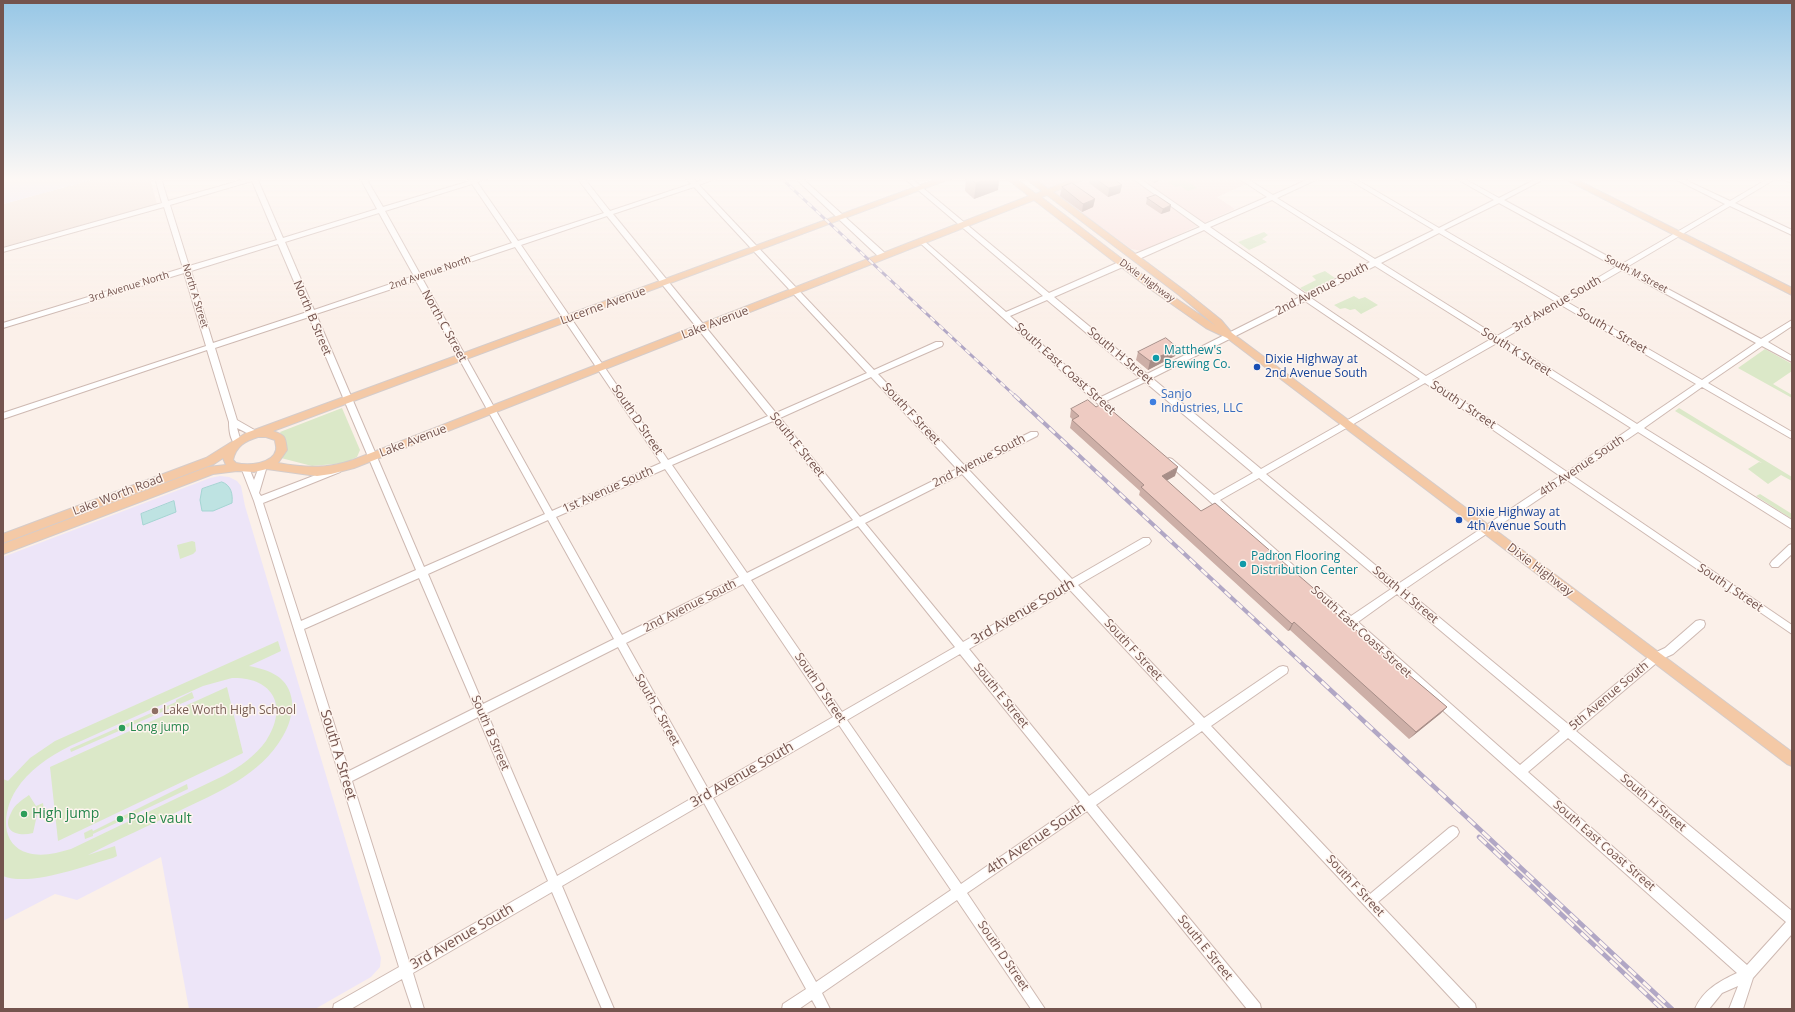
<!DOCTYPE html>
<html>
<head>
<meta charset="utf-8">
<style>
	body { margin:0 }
	#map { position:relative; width:1795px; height:1012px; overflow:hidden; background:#fbf0e9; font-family:"Open Sans",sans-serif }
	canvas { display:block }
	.frame { position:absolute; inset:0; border:4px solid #74544e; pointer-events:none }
</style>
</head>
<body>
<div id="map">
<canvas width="1795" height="1012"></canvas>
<div class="frame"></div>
</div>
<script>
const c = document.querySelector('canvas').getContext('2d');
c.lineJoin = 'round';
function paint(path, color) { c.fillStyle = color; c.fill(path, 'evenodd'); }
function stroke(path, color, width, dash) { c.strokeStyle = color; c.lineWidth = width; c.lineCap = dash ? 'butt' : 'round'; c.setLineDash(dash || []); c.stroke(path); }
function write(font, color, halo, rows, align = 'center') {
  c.font = font + ' "Open Sans",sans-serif'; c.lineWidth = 3; c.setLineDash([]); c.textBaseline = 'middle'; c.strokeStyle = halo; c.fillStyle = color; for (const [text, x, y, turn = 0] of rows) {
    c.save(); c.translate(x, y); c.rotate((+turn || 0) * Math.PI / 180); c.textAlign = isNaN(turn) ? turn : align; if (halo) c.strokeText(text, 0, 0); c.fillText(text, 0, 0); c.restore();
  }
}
paint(new Path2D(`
	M99,178H150L157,204L3,247V204Z`), '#f2e1d7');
paint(new Path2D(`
	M1034,178H1238L1247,184L1217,197L1235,209L1142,251L1131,249Z`), '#fae1dd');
paint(new Path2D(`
	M3,178H99L3,204Z
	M220,476L229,477L237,481L241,486L245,506L381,958L380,967L371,977L315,1009H189L161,857L77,900L55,894L3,921V557L210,478Z`), '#ede5f8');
paint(new Path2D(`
	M1177,178H1183L1197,188L1188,191L1180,186L1176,187L1167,182Z
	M1264,232L1268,235L1262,239L1267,242L1249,250L1238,242Z
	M1325,271L1335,278L1306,292L1300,288L1316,280L1312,276Z
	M1354,296L1359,299L1365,297L1378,305L1361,314L1355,309L1350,310L1345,308L1340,309L1334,305Z
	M1765,349L1792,364V371L1773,384L1792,395V398L1738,368Z
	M342,408L360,450L357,457L345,463L312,466L281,458L286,443L280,432Z
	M1679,408L1792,477V481L1781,475L1768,484L1748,469L1759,462L1762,463L1675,411Z
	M1760,494L1792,514V519L1756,496Z
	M192,541L195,542L196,551L193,554L180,559L177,545Z
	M278,641L281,651L249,666C270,670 289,677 292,701C293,713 289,726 283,736C260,776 218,792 179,811C149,826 118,839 88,855L115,846L117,856L113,858C84,866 31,887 3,876V779L8,781L30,758L55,741ZM232,678C273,677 289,706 266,741C255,756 240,767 223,776L71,849C57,853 42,857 28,853C0,845 2,812 16,790C29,770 48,757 70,746L203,686Z
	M227,687L243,753L58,841L50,767Z
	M192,692L194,698L71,752L70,749L176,702V700Z
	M187,784L188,789L93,834V836L85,839L84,833L92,829L93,831Z
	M29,795L36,806L43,803L44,811L37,815L33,833C18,837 1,832 11,813C14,805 22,800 29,795Z`), '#dbe8c8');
const water = new Path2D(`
	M222,482C231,485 233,494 232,503L213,511H202L200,500L202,489Z
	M174,501L176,512L143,525L141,514Z`);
paint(water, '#bee3e2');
stroke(water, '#a5d5d3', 1);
const minor = new Path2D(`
	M155,178H161L168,201L249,178H260L258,180L283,238L377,209L360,178H366L383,207L470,181L468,178H488L477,182L518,241L604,213L577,178H584L610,211L691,184L686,178H693L696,182L707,178H717L699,185L874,370L936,342H942L943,344L942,346L878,374L964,465L1031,432H1037L1038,434L1037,436L969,470L1072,579L1143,538H1149L1151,541L1149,544L1078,585L1204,718L1279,667L1283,666L1287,667L1288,670L1287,673L1211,726L1370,894L1449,828L1453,826L1457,828L1459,832L1457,836L1378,902L1475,1004L1476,1009H1461L1202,731L1096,805L1260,1004L1261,1009H1247L1087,811L967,893L1045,1009H1031L957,900L822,993L830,1009H817L812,1000L799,1009H782L783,1004L806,989L704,803L562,886L614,1009H602L552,892L413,973L424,1009H412L402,979L351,1009H333L334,1004L399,967L254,501L242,470L243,468H249L254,480L260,464H266L267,466L259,493L261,496L334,468L337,467L341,470L340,472L263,503L301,621L416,570L309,317L215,348L237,420L258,432L259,434L255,437L237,428L241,442L240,444L237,445C230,442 229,429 229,422L207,350L3,419V413L206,346L184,273L3,328V323L183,268L164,207L3,252V248L162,203ZM252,181L277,240L189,266L170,205ZM472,184L512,243L420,274L385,211ZM694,187L867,373L776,413L613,214ZM379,213L414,276L314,310L285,242ZM607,216L768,416L668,460L521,245ZM278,244L307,312L213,343L191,271ZM515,247L661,463L552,511L422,278ZM416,281L545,514L424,567L316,314ZM871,377L957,469L860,517L780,418ZM773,421L853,520L747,573L672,465ZM665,469L739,577L622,635L556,517ZM962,474L1064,584L963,642L865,523ZM548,520L614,639L483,704L428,574ZM858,526L955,647L842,712L751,580ZM419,578L475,708L349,771L304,629ZM743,584L833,717L708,789L626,643ZM1070,590L1195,724L1089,796L969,649ZM618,647L699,794L557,876L487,713ZM960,654L1080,802L961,884L847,720ZM478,717L548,881L409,961L352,781ZM839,725L951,890L816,982L713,798Z
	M795,178H802L886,254V258H880Z
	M904,178H911L1049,293L1119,262H1125V266L1054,297L1147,374L1300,297L1204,230L1139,259H1133V255L1200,227L1132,178H1139L1205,224L1267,197L1238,178H1246L1273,195L1311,178H1320L1277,198L1375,259L1434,230L1346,178H1354L1439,228L1494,200L1455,178H1463L1499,198L1538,178H1546L1504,200L1622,264L1725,204L1673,178H1681L1730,201L1769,178H1777L1735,203L1792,230V235L1730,206L1627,267L1761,339L1792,320V326L1768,342L1792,356V362L1762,346L1708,383L1792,432V439L1702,387L1644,428L1792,520V529L1638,432L1573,476L1792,625V634L1567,480C1513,517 1458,552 1405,589L1568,724L1652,654L1665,648L1696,621L1700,620L1704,621L1705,624L1704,627L1673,654L1660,660L1576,731L1792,911V934L1753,978L1743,1009H1729L1738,986L1722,993L1709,1009H1695C1703,990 1720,981 1737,973L1347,625L1314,594L1316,591L1319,590L1322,591L1351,616L1391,589L1259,478L1220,500L1293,565L1295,568L1293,571H1287L1165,461L1169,458L1172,459L1214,495L1253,473L1145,382L1106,401L1115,410L1114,412H1108L1097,403L919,242V240H923L1006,312L1043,296ZM1272,200L1370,262L1306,294L1210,227ZM1499,203L1616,267L1562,299L1444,230ZM1439,233L1556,302L1497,336L1381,263ZM1375,266L1491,339L1426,376L1311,298ZM1622,270L1756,343L1702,380L1567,302ZM1047,300L1140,378L1101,397L1010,316ZM1305,301L1420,379L1261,469L1152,378ZM1561,305L1696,384L1637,424L1503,339ZM1497,343L1631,428L1567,472L1432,380ZM1425,383L1560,476L1398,584L1266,474ZM1397,594L1560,731L1520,765L1358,622ZM1568,738L1786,922L1747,965L1528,772Z
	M1782,178L1792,179V183L1783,179Z
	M1792,544V554L1778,567H1772L1770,564L1772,561L1789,545Z`);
const major = new Path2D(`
	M940,178H952L273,431C286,436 285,436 287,450L278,463C305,468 327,469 353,460L1029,196L1006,178H1015L1036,194L1042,191L1025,178H1034L1048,189L1076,178H1087L1053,192L1185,291L1221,320L1232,333L1792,752V766L1787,764L1227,338L1206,328L1146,286L1034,200L354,468L331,474L317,476L267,469L254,472L237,471L213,474L3,554V544L208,467L226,465L223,458L214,464L3,543V534L206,458L246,433ZM1047,195L1179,295L1216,326L1152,282L1041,197ZM258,437H266L275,440C275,443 277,447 276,450C273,464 248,466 236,463L233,460C236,446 245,441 258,437Z
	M1563,178H1573L1792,288V295Z`);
stroke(minor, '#ceb9b2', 2);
stroke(major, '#d5ccca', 2);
paint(minor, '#fff');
paint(major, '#f4c9a6');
const railFar2 = new Path2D(`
	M781,178L1015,396`);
const railFar1 = new Path2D(`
	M1014,395L1308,669`);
const rail = new Path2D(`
	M1307,668L1672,1009
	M1479,837L1662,1009`);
stroke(railFar2, '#b1a7c5', 3);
stroke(railFar1, '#b1a7c5', 4);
stroke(rail, '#b1a7c5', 4.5);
stroke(railFar2, '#fef5ef', 2, [6]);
stroke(railFar1, '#fef5ef', 2.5, [8]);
stroke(rail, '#fef5ef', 3, [10]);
paint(new Path2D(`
	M966,178H999L998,190L974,199L965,191Z
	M1090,178H1112L1122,185L1120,193L1108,197L1089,183Z
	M1147,178H1166L1154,183Z
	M1062,187L1095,199L1093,207L1082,212L1060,196Z
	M1147,198L1170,211L1161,214L1146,204Z
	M1178,348L1175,356L1148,370L1136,360L1138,352Z
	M1071,409L1175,476L1166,480L1201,511L1327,600L1325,604L1447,707L1440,714L1409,739L1290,630L1288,631L1139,495L1140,491L1070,428L1072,419L1070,417Z`), '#cdafa7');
paint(new Path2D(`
	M989,178H999L998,190L974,199L976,183Z
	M1156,178H1166L1154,183Z
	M1122,185L1120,193L1108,197L1109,188Z
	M1095,199L1093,207L1082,212L1083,204Z
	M1171,205L1170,211L1161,214L1163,209Z
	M1178,348L1175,356L1148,370L1150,361Z
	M1178,467L1175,476L1159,485L1162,476Z
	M1294,622L1290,630L1288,631L1292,624Z
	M1447,707L1440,714L1409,739L1416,732Z`), '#a78e88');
const building = new Path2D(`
	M970,178H989L976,183Z
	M1095,178H1112L1122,185L1109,188Z
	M1072,183L1095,199L1083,204L1062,187Z
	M1156,195L1171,205L1163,209L1147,198Z
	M1166,338L1178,348L1150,361L1138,352Z
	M1088,400L1096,407L1103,403L1178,467L1162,476L1201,511L1215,503L1327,600L1324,603L1447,707L1416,732L1294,622L1292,624L1141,487L1144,485L1072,420L1079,416L1071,409Z`);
paint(building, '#eecbc2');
stroke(building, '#a78e88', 1);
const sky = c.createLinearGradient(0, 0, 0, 320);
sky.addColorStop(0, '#97c7e6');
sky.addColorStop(0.56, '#fdf8f5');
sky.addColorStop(1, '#fdf8f500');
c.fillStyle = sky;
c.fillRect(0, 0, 1795, 320);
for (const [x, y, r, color] of [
	[1156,358,4,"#0f9aa8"],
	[1257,367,4,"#1a4fb4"],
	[1153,402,4,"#3f7fe0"],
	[1459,520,4,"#1a4fb4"],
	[1243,564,4,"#0f9aa8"],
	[155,711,4,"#8d6e63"],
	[122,728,4,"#2e9e5b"],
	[24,814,4,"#2e9e5b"],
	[120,819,4,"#2e9e5b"]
]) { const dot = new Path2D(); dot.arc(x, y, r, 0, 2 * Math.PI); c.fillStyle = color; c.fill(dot); stroke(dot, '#fef5ef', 1.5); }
write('10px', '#74544e', '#fef5ef', [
	["2nd Avenue North",430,273,-19],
	["South M Street",1636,274,28],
	["Dixie Highway",1147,281,36],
	["3rd Avenue North",129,287,-17],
	["North A Street",195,296,73]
]);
write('12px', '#74544e', '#fef5ef', [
	["2nd Avenue South",1322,289,-27],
	["3rd Avenue South",1557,304,-30],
	["Lucerne Avenue",603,306,-20],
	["North B Street",312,318,67],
	["Lake Avenue",715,323,-21],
	["North C Street",444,326,61],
	["South L Street",1612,331,30],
	["South K Street",1516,352,32],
	["South H Street",1120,356,40],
	["South East Coast Street",1065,369,42],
	["South J Street",1463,405,34],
	["South F Street",911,414,47],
	["South D Street",637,420,56],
	["Lake Avenue",413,441,-21],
	["South E Street",797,445,51],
	["2nd Avenue South",979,461,-27],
	["4th Avenue South",1582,466,-34],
	["1st Avenue South",608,490,-24],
	["Lake Worth Road",118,495,-21],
	["Dixie Highway",1540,570,37],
	["South J Street",1730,588,34],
	["South H Street",1405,595,40],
	["2nd Avenue South",690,606,-27],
	["South East Coast Street",1361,632,42],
	["South F Street",1133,650,47],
	["South D Street",820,688,56],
	["South E Street",1001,696,51],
	["5th Avenue South",1609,696,-40],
	["South C Street",657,710,61],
	["South B Street",490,733,67],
	["South H Street",1653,803,40],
	["South East Coast Street",1604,846,41],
	["South F Street",1355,886,47],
	["South E Street",1205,948,51],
	["South D Street",1003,956,56]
]);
write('12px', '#0d838f', '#fef5ef', [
	["Matthew's",1164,351],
	["Brewing Co.",1164,365],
	["Padron Flooring",1251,557],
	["Distribution Center",1251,571]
], 'left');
write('12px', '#164399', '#fef5ef', [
	["Dixie Highway at",1265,360],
	["2nd Avenue South",1265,374],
	["Dixie Highway at",1467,513],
	["4th Avenue South",1467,527]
], 'left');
write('12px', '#366cbe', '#fef5ef', [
	["Sanjo",1161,395],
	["Industries, LLC",1161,409]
], 'left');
write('12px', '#785e54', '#fef5ef', [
	["Lake Worth High School",163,711]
], 'left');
write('12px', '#27864d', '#fef5ef', [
	["Long jump",130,728]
], 'left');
write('14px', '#74544e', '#fef5ef', [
	["3rd Avenue South",1023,612,-30],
	["South A Street",338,755,73],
	["3rd Avenue South",742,775,-30],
	["4th Avenue South",1036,839,-34],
	["3rd Avenue South",462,937,-30]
]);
write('14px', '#27864d', '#fef5ef', [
	["High jump",32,814],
	["Pole vault",128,819]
], 'left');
</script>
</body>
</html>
